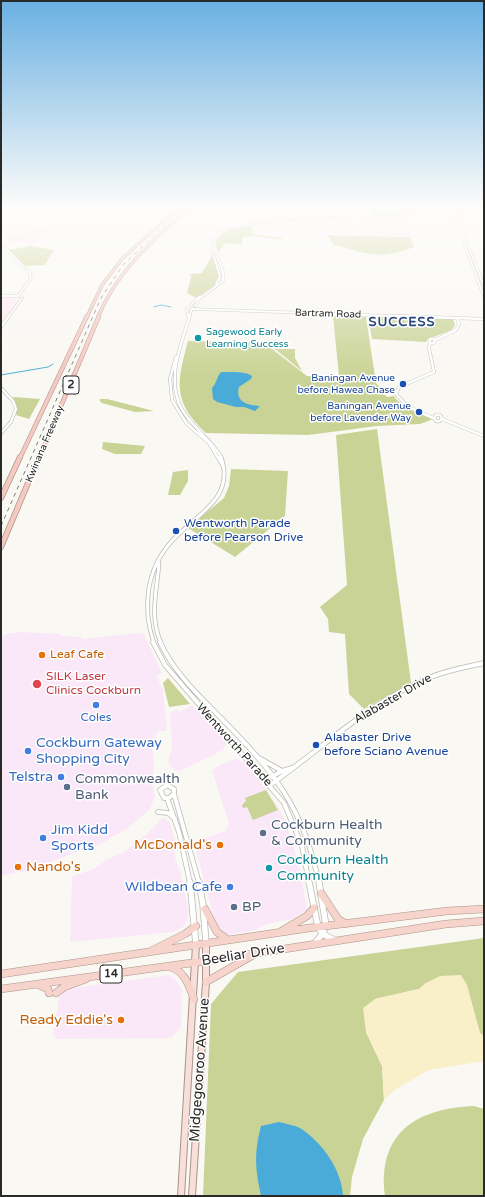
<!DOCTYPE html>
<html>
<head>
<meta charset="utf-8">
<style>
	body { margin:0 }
	#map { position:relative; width:485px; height:1197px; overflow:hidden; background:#faf8f3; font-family:"Varela Round",sans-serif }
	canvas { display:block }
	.frame { position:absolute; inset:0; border:2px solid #292927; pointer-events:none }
</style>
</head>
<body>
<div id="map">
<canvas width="485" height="1197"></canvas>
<div class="frame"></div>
</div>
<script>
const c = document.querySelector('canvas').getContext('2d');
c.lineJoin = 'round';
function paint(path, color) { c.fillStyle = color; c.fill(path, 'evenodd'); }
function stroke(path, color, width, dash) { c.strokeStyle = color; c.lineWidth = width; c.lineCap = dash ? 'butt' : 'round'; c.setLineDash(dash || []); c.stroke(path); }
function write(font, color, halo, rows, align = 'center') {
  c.font = font + ' "Varela Round",sans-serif'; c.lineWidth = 3; c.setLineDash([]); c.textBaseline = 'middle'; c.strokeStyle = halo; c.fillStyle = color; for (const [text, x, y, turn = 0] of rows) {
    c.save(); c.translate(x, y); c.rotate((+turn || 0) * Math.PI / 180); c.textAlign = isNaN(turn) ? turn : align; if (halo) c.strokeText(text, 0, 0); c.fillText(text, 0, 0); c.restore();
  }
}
paint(new Path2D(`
	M21,632L61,634V636L82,637V639L138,633L144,634L162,673L156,676L163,689L167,731H157L156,737L152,741L154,767L152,782L155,796L150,809L128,828L92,849L88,848L26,871L1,876V637L6,634Z
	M192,705L225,739L226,745L222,750L211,756L180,771L175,770L171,767L168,761L172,748L170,712L180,709L178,713Z
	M237,758L246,765L263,786L279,809L286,823L300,870L307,910L292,919L263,925L256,930L228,935L223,934L218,928L214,919L195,846L197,841L225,831L229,824L212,770L222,764Z
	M165,818L170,823L177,847L174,852L176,861L180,871L189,912L188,920L183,927L173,932L70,942L72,876L92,870L108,859L124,852L149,832L161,819Z
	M169,975L177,981L182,990L181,1027L171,1038L56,1039L53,1034L59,997L66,989Z`), '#fae8f9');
paint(new Path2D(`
	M365,218L407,219L411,236L363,235L361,220Z
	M45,230L40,234L36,243H8L6,235Z
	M1,297L17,299L4,320L1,319Z`), '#ffe7f1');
paint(new Path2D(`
	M372,208H415L416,209L400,216H376L373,214Z
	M250,226L254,229L252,231L253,234L281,238L282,240L252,236L243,237L242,245L225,243L218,253L215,243C219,230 238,227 250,226Z
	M327,235L407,237H410L414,247C379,260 369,254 334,245Z
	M31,246L54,250L45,265L25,266L9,250Z
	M212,256L220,276L214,286L198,297H194L187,293L191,277L190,274L202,273Z
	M333,316L366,317L376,383L385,393L383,394L388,397L394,396C401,408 419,413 432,419L431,420L420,424L377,426L308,435L206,433C172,402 177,381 188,341L259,342L272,349L307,376H339Z
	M368,316L453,319L455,325L452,330L428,339L426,342L372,339Z
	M275,349H295V358L302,371Z
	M13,397L40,399L29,419L16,415L17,407Z
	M101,399H107L154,411L135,412L102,403L99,400Z
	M377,429L411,683L364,709L349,694L345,634L329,632L328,619L320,607L347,585L336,435Z
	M103,442L145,446L141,454H115L102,449Z
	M231,469L288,471L285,516L235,557L188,528L224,498L229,486Z
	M188,470V481L180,495H168L173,472Z
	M168,678L190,704L169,707L163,683Z
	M266,790L278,810L253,820L247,807L243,808L242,805L246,801L245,798Z
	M484,938V1036L480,1033L476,1020L426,983L419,989L375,999L366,1032L382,1066L384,1100L363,1139L352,1177L350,1196H203L211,1004L238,972Z
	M474,1106L484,1109V1196H385C377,1134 416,1108 474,1106Z`), '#cad396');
paint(new Path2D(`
	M461,975L467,985L480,1033L484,1036V1061L429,1070L396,1089L384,1100L382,1066L366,1032L363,1008L375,999L419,989L426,983L440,976Z`), '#f9efc9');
paint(new Path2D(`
	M221,372C229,372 247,371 252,376L251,379L239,387C235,402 247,405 260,406L255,411L244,407H236L217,402L213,399L212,388C217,383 216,378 221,372Z
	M279,1122C286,1124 294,1125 300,1128C322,1142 342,1170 343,1196H261C255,1167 254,1154 261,1126Z`), '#4aabd8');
stroke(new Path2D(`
	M154,307L161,305L171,307
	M1,375L48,367L53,364`), '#4aabd8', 1);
const tertiaryFar4 = new Path2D(`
	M409,216L454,217
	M360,217H405
	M1,243L24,267
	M213,253C213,248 211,242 214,238C228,218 330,218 355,217
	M214,256L220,277L216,284
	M19,295L31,278L30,273L26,269
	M1,296H18
	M191,305L200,296
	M195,306L200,298L223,281V271L217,256
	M187,309L188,316
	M193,309L425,317
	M8,317L22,298
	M189,317L192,309`);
const tertiaryFar3 = new Path2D(`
	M190,316C179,348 163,389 188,418C199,432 213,443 222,458
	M396,316L484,319
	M1,327L9,316
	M429.5 341a2.5 2.5 0 1 1 5 0a2.5 2.5 0 1 1-5 0Z
	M435,340L456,330L459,324L457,318
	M430,342L429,348L434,372L399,387L396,394L407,406L433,418
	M176,357L170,379L172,400L187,424L209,443L218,458
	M1,388L13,401L16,409L11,422L1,433
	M434.5 418a3.5 3.5 0 1 1 7 0a3.5 3.5 0 1 1-7 0Z
	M442,419L484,436`);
const tertiaryFar2 = new Path2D(`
	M218,457L224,468
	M159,563C157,591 149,616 161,643
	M154,643C142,609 146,570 171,542C194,515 236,500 221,457`);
const tertiaryFar1 = new Path2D(`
	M153,642L165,665L284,803L302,846L309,883
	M160,642C173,671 198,695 220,717C274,772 303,806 319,883
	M259,758L282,771
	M266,780L282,771L292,768
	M167,785L174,789V794L169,798H164L160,790Z
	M270,785C323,748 370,701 431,677C448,670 466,667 484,663
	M174,794L199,883
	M167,798L179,832L190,883
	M158,812L168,813L175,819`);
const tertiary = new Path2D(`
	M190,882L196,945
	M199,882L203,905L206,943
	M309,882L318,927L323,934L334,940
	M319,882L326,926
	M315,943L324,932`);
const secondary = new Path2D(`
	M454,215L462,217L456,218Z
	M454,215L458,208
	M461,216L462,208
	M455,218L484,297
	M460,218L459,223L484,286`);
const primary = new Path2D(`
	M181,1196L196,945
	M192,1196L206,982V944`);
const trunk = new Path2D(`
	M321,893L338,919L346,924
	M205,909L217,932L228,940
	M280,932L307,916L314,908
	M151,951L185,934L196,926
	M170,967C185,971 189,986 194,999
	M1,974L309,928L447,911L484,909
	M206,982L255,954
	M39,985L48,989L49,993
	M1,989L206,961L446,924L484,921
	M56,993L64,987L86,979`);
const motorwayFar2 = new Path2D(`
	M87,317L102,285L122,259L178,208
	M98,317C118,269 152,242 189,208`);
const motorwayFar1 = new Path2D(`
	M20,458L87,316
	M39,458L99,316`);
const motorway = new Path2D(`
	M1,498L20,457
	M1,547L39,457`);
stroke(tertiaryFar4, '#bbbab5', 3);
stroke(tertiaryFar3, '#bbbab5', 3.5);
stroke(tertiaryFar2, '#bbbab5', 4.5);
stroke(tertiaryFar1, '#bbbab5', 5.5);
stroke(tertiary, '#bbbab5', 7);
stroke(secondary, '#bbbab5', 3);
stroke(primary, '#ad918a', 8);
stroke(trunk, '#ad918a', 8);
stroke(motorwayFar2, '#ad918a', 3.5);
stroke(motorwayFar1, '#ad918a', 4.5);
stroke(motorway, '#ad918a', 6);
stroke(tertiaryFar4, '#fff', 2);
stroke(tertiaryFar3, '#fff', 2.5);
stroke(tertiaryFar2, '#fff', 3);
stroke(tertiaryFar1, '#fff', 4);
stroke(tertiary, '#fff', 5.5);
stroke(secondary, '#fff', 2);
stroke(primary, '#f8dfd9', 6);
stroke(trunk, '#f6d4cc', 7);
stroke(motorwayFar2, '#f4c9c0', 2.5);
stroke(motorwayFar1, '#f4c9c0', 3.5);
stroke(motorway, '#f4c9c0', 4.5);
stroke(new Path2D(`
	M1,526L101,298L123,265L183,208`), '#7b7a77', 1, [4, 4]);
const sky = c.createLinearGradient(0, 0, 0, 376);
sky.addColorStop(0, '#69b0e2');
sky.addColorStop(0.55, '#fdfcfa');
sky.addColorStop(1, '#fdfcfa00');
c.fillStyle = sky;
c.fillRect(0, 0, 485, 376);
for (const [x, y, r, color] of [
	[198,338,4,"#0f9aa8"],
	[403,384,4,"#1a4fb4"],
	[419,412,4,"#1a4fb4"],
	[176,531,4,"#1a4fb4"],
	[42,655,4,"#e8710a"],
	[37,684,5,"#e0444e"],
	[96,705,4,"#3f7fe0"],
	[316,745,4,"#1a4fb4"],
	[28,751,4,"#3f7fe0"],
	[61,777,4,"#3f7fe0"],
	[67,787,4,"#5c6f8a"],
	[263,833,4,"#5c6f8a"],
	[43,838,4,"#3f7fe0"],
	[220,845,4,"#e8710a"],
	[18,867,4,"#e8710a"],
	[269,868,4,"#0f9aa8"],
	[230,887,4,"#3f7fe0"],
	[234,907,4,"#5c6f8a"],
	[121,1020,4,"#e8710a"]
]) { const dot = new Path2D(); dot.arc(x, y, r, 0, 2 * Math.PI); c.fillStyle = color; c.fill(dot); stroke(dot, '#fff', 1.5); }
write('10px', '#292927', '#fff', [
	["Bartram Road",328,314,2],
	["Kwinana Freeway",45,444,-67]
]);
write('10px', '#0d838f', '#fff', [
	["Sagewood Early",206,332],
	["Learning Success",206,344]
], 'left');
write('10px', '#164399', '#fff', [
	["Baningan Avenue",395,378],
	["before Hawea Chase",395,390],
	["Baningan Avenue",411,406],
	["before Lavender Way",411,418]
], 'right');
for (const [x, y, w] of [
	[71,385,16],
	[111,974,22]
]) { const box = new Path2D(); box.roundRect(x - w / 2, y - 9, w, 18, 3); c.fillStyle = '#fff'; c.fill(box); stroke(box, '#292927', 1); }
write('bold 11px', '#292927', null, [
	["2",71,385],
	["14",111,974]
]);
write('12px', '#164399', '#fff', [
	["Wentworth Parade",184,524],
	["before Pearson Drive",184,538],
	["Alabaster Drive",324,738],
	["before Sciano Avenue",324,752]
], 'left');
write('12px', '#c56008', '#fff', [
	["Leaf Cafe",50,655]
], 'left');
write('12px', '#be3a42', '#fff', [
	["SILK Laser",46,677],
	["Clinics Cockburn",46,691]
], 'left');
write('12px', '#292927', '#fff', [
	["Alabaster Drive",393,699,-30],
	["Wentworth Parade",234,745,48]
]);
write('12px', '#366cbe', '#fff', [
	["Coles",96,718]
]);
c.letterSpacing = '1px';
write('bold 13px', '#29487f', '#fff', [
	["SUCCESS",402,323]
]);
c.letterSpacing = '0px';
write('14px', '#366cbe', '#fff', [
	["Cockburn Gateway",36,743],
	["Shopping City",36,759],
	["Telstra",53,777,"right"],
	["Jim Kidd",51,830],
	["Sports",51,846],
	["Wildbean Cafe",222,887,"right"]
], 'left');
write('14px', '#4e5e75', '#fff', [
	["Commonwealth",75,779],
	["Bank",75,795],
	["Cockburn Health",271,825],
	["& Community",271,841],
	["BP",242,907]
], 'left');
write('14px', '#c56008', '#fff', [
	["McDonald's",212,845],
	["Nando's",26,867,"left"],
	["Ready Eddie's",113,1020]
], 'right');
write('14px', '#0d838f', '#fff', [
	["Cockburn Health",277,860],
	["Community",277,876]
], 'left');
write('14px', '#292927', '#fff', [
	["Beeliar Drive",243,955,-9],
	["Midgegooroo Avenue",200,1070,-86]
]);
</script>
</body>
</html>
